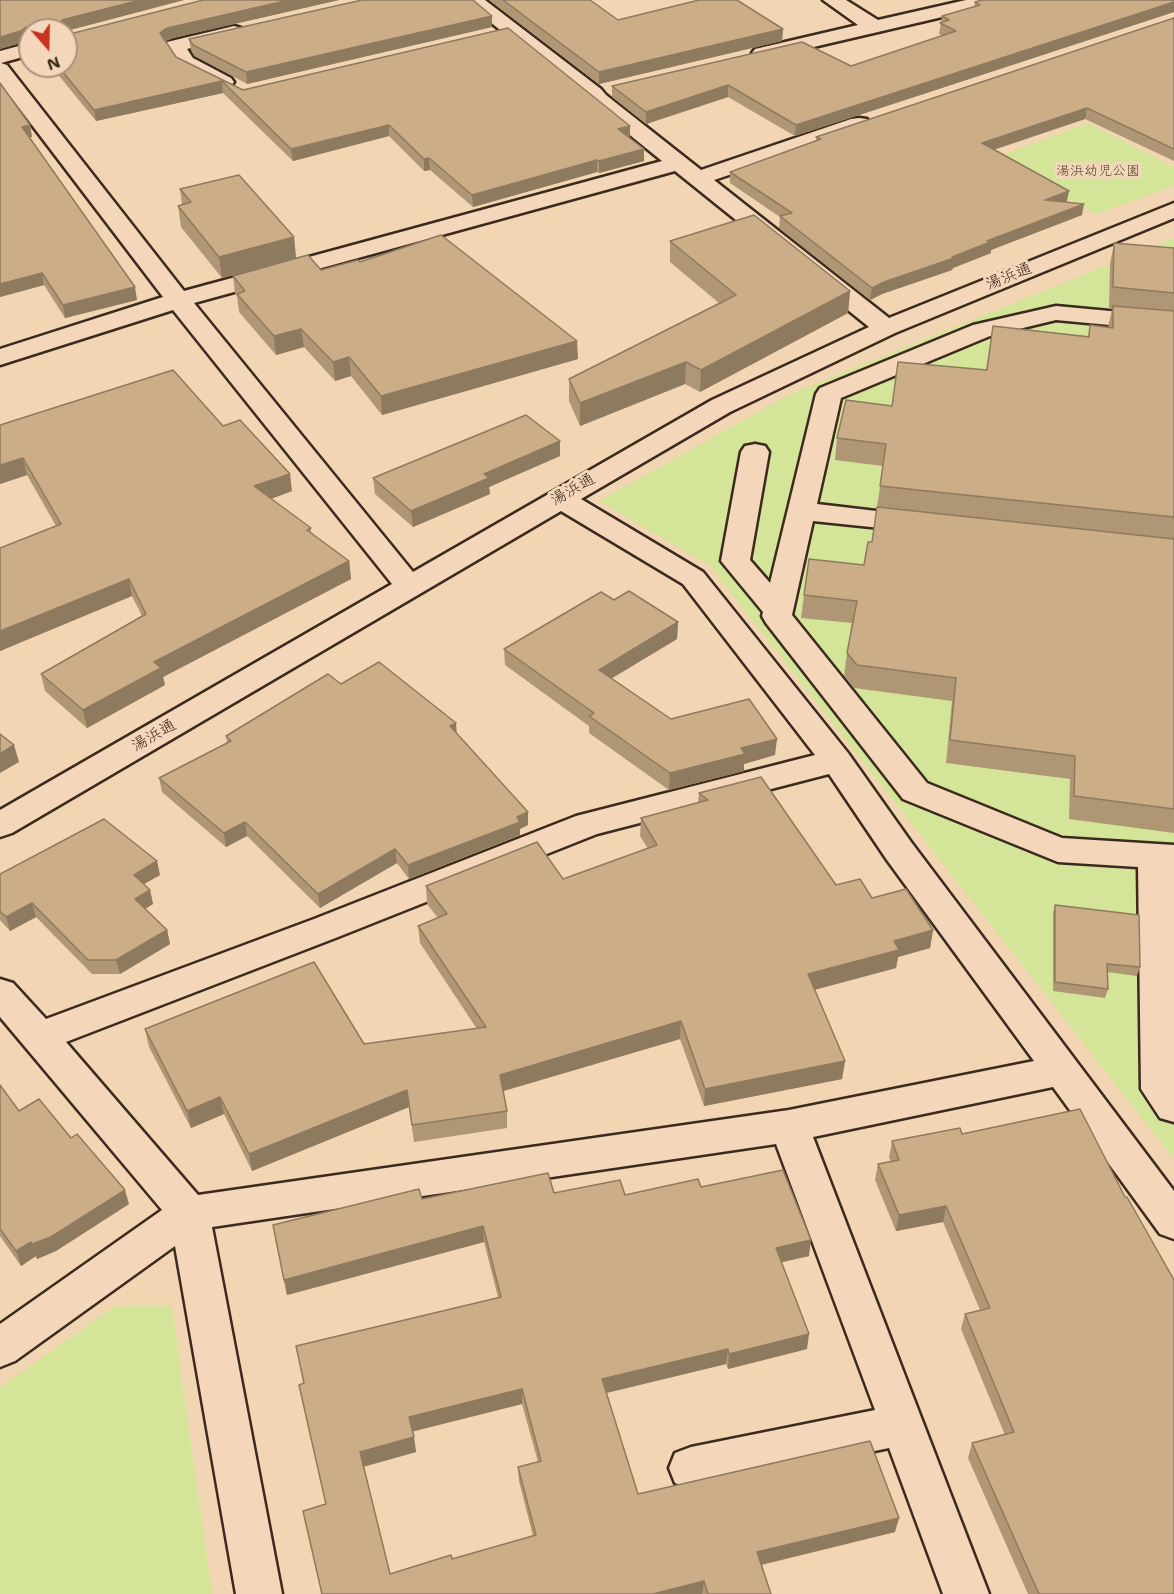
<!DOCTYPE html>
<html>
<head>
<meta charset="utf-8">
<style>
	body { margin:0 }
	#map { position:relative; width:1174px; height:1594px; overflow:hidden; background:#f2d5b2; font-family:"Shantell Sans",sans-serif }
	canvas { display:block }
	.north { position:absolute; left:18px; top:18px; width:60px; height:60px; box-sizing:border-box; background:#f4d7ba; border:2px solid #aa927c; border-radius:50%; rotate:160deg; font-size:16px; font-weight:700; line-height:24px; text-align:center; color:#3b2a1e }
	.north::after { content:''; display:block; margin:auto; width:21px; height:27px; background:#c8321e; clip-path:polygon(50% 0,100% 100%,50% 72%,0 100%) }
</style>
</head>
<body>
<div id="map">
<canvas width="1174" height="1594"></canvas>
<div class="north">N</div>
</div>
<script>
const c = document.querySelector('canvas').getContext('2d');
c.lineJoin = 'round';
function paint(path, color) { c.fillStyle = color; c.fill(path, 'evenodd'); }
function stroke(path, color, width, dash) { c.strokeStyle = color; c.lineWidth = width; c.lineCap = dash ? 'butt' : 'round'; c.setLineDash(dash || []); c.stroke(path); }
function write(font, color, halo, rows, align = 'center') {
  c.font = font + ' "Shantell Sans","Klee One",sans-serif'; c.lineWidth = 6; c.setLineDash([]); c.textBaseline = 'middle'; c.strokeStyle = halo; c.fillStyle = color; for (const [text, x, y, turn = 0] of rows) {
    c.save(); c.translate(x, y); c.rotate((+turn || 0) * Math.PI / 180); c.textAlign = isNaN(turn) ? turn : align; if (halo) c.strokeText(text, 0, 0); c.fillText(text, 0, 0); c.restore();
  }
}
paint(new Path2D(`
	M1088,123L1174,167V186L1096,214L993,158Z
	M1174,238V1159L709,565L599,501L790,394Z
	M115,1306H172L212,1594H0V1387Z`), '#d4e599');
const minor = new Path2D(`
	M463,0H485L601,89L606,95L701,170L851,119L859,118L867,119L870,124L867,129L714,180L889,318L1174,203V218L895,333L730,412L581,499L703,572L848,753L911,842L1174,1191V1239L1160,1234L1053,1087L813,1137L989,1594H943L889,1448L691,1489L675,1483L669,1468L675,1453L691,1447L875,1410L776,1144L212,1227L282,1594H236L175,1246L15,1361L0,1367V1324L162,1210L0,1017V979L13,983L46,1019L314,919L576,816L815,755L683,584L561,511L12,833L0,837V810L392,584L173,310L0,365V349L163,297L0,83V51L30,43V55L1,63L7,65L184,291L662,161ZM675,171L869,327L712,400L413,572L194,303ZM829,774L887,860L1034,1061L789,1110L198,1195L66,1042L338,937L597,834Z
	M823,0H846L878,20L966,0H1001L998,4L762,59L755,57L752,53L755,49L858,25Z
	M234,26L241,28L244,32L241,36L187,49L193,58L231,78L234,82L231,86C219,90 188,75 178,66C173,61 168,52 164,46L167,42Z
	M1056,306L1174,317V331L1056,320L990,336L841,398L817,504L919,516L929,518L933,524L929,530L919,532L813,521L792,615L927,783L1062,838L1174,845V1122L1160,1118L1141,1089L1138,867L1058,862L903,799L766,623L762,616L763,612L721,561L741,452L745,446L755,444L765,446L769,452L750,560L770,583L816,394L820,388L973,325Z`);
stroke(minor, '#3b2a1e', 5);
paint(minor, '#f4d7ba');
paint(new Path2D(`
	M0,0H184L66,31V30H30V40L29,39L24,42L0,49Z
	M203,0H339L173,38L166,41L176,57L243,90L630,126V138L644,149V161L599,173L597,172L473,207L430,170L424,171L389,136L293,161L223,93L96,121L51,66H66Z
	M489,0H590L618,20L783,29L782,41L599,84Z
	M1174,0V12L795,136L728,97L646,124L612,97V86L851,66L943,36L939,34L942,16L974,7L975,2Z
	M1174,18V161L1085,119L994,150L1069,191L1067,202L1082,215L991,250V253L953,268L952,270L882,294L870,300L779,228L780,217L730,183V172L816,141V137Z
	M492,27L247,84L195,56L191,50L189,39Z
	M30,125L32,137H30L137,300L65,318L44,285L0,297Z
	M180,189L294,237L296,258L222,278L181,227L178,206L182,204Z
	M670,241L850,291L848,313L700,392L685,384L580,426L569,401V379L719,303L670,262Z
	M1114,243L1174,248V833L1069,819L1070,779L946,763L952,701L854,688L844,676L847,653L852,623L801,618L804,595L864,565L872,542L883,466L835,460L837,438L892,406L986,370L993,326L1088,336L1090,325L1108,327L1112,309H1109L1110,264Z
	M360,262L578,359L382,415L351,376L335,381L304,347L276,355L239,312L237,296L235,294L233,276L321,270Z
	M0,425L223,426L292,491L271,499L311,528V533L349,561L351,579L163,677L165,685L87,728L45,691L41,674L142,616L132,596L0,651V548L56,526L27,475L0,484Z
	M560,441V456L489,487L490,494L413,527L375,494L373,478Z
	M614,600L678,622L677,639L612,678L671,719L775,755L744,764V771L669,790L589,733V726L505,665L504,649Z
	M341,684L457,733L528,825L520,829V835L409,879L397,863L320,908L247,836L226,847L162,792L159,778L227,743L226,736Z
	M699,793L836,885L872,898L933,930L930,948L898,957L896,968L814,990L845,1061L842,1079L704,1106L680,1039L503,1091L507,1111V1128L414,1142L409,1107L252,1171L224,1114L191,1128L149,1047L145,1029L364,1044L477,1029L420,943L418,926L438,918L427,904L426,886L563,879L648,849L640,836L641,818L698,802Z
	M0,874L160,875L144,884L150,890L153,904L145,909L167,930L170,944L120,974H92L36,917L10,931L0,920Z
	M1055,905L1140,967L1137,976L1107,972L1108,989L1105,998L1053,991V913Z
	M0,1085L19,1111L71,1138L129,1204L56,1251L37,1259L36,1256L21,1266L0,1236Z
	M960,1128L1174,1594H1028L968,1458L972,1443L1005,1435L961,1329L965,1314L980,1310L943,1222L896,1231L875,1180L878,1164L891,1161L889,1158L892,1141Z
	M701,1187L809,1256L781,1262L807,1349L728,1369L726,1364L606,1393L638,1494L895,1532L762,1565L771,1594H322L303,1511L326,1505L304,1383L498,1297L484,1242L287,1295L273,1225L422,1199L554,1193L625,1195ZM522,1404L538,1462L518,1467L519,1481L533,1536L452,1559L390,1574L363,1467L416,1452L413,1431Z`), '#af9674');
paint(new Path2D(`
	M140,0H184L66,31V30H62V20Z
	M289,0H339L173,38L166,40L162,45L160,33L165,29Z
	M1174,2V12L795,136L796,125Z
	M492,16V27L247,84L246,72Z
	M26,27L29,39L24,42L0,49V37Z
	M783,29L782,41L599,84V72Z
	M222,81L223,93L96,121L94,110Z
	M728,85V97L646,124V112Z
	M1087,108L1085,119L980,154L982,143Z
	M30,125L32,137L25,138L22,127Z
	M389,125V136L293,161L291,149Z
	M630,126V138L618,129Z
	M644,149V161L599,173V161Z
	M429,158L430,170L424,171V159Z
	M597,160V172L473,207L472,195Z
	M1069,191L1066,203L1045,200Z
	M1084,204L1082,215L991,250V253L953,268L952,270L882,294L870,300L872,288L884,282L952,257L987,241Z
	M294,237L296,258L222,278L219,257Z
	M42,273L44,285L0,297V284Z
	M135,287L137,300L65,318L63,305Z
	M850,291L848,313L700,392L701,370Z
	M301,329L304,347L276,355L274,336Z
	M577,341L578,359L382,415L381,396Z
	M349,357L351,376L335,381L333,362Z
	M686,362L685,384L580,426V403Z
	M560,441V456L489,487L490,494L413,527L411,511L484,474Z
	M23,458L27,475L0,484V465Z
	M290,474L292,491L257,504L254,486Z
	M349,561L351,579L163,677L165,685L87,728L83,710L154,662Z
	M129,579L132,596L0,651V631Z
	M678,622L677,639L599,686V670Z
	M456,723L457,737L450,726Z
	M777,739L775,755L744,764V771L669,790L670,773L741,748Z
	M14,745L19,762L0,773V754Z
	M528,812V825L520,829V835L409,879L408,865Z
	M245,822L247,836L226,847L224,833Z
	M395,849L397,863L320,908L318,894Z
	M157,861L160,875L137,888L134,875Z
	M150,890L153,904L138,913L135,899Z
	M32,903L36,917L10,931L6,917Z
	M167,930L170,944L120,974L116,960Z
	M933,930L930,948L898,957L896,968L806,992L808,974L894,941Z
	M681,1021L680,1039L500,1092V1075Z
	M845,1061L842,1079L704,1106L705,1089Z
	M407,1090L409,1107L252,1171L249,1154Z
	M220,1097L224,1114L191,1128L187,1111Z
	M125,1190L129,1204L56,1251L37,1259L32,1244Z
	M946,1206L943,1222L896,1231L899,1215Z
	M483,1226L484,1242L287,1295L284,1280Z
	M811,1240L809,1256L774,1264L776,1248Z
	M31,1242L36,1256L21,1266L16,1251Z
	M809,1334L807,1349L728,1369L729,1354Z
	M728,1349L726,1364L602,1394V1379Z
	M522,1389V1404L411,1432L409,1417Z
	M414,1437L416,1452L362,1467L360,1452Z
	M899,1518L895,1532L755,1566L757,1552Z
	M704,1581L702,1594H653Z`), '#8e7a5e');
const building = new Path2D(`
	M0,0H140L62,20V30H30V32L26,27L21,31L0,37Z
	M203,0H289L172,27L165,29L160,33L176,57L243,90L508,28L630,126L618,129L644,149L599,161L597,160L472,195L429,158L424,159L389,125L291,149L222,81L94,110L58,66H66V35Z
	M362,0H473L492,16L246,72L193,45L189,39Z
	M503,0H590L618,20L699,0H737L783,29L599,72Z
	M982,0H1174V2L796,125L728,85L646,112L612,86L802,42L851,66L956,31L940,23L949,20L942,16L980,5L975,2Z
	M1174,18V149L1087,108L982,143L1069,191L1045,200L1084,204L987,241H993L952,257L954,258L884,282L872,288L780,216L792,213L730,172L821,139L816,137Z
	M0,83L30,125L22,127L135,287L63,305L42,273L0,284Z
	M239,175L294,237L219,257L178,206L191,202L180,189Z
	M754,215L850,291L701,370L686,362L580,403L569,379L736,295L670,241Z
	M441,235L577,341L381,396L349,357L333,362L301,329L274,336L237,294L245,291L233,276L308,255L321,270L358,260L360,262Z
	M1114,243L1174,248V293L1113,287Z
	M1113,306L1174,311V517L880,486L886,444L837,438L846,400L892,406L898,362L987,370L993,326L1089,337L1090,325L1113,328Z
	M173,370L223,426L240,420L290,474L254,486L311,528L307,530L349,561L154,662L161,668L83,710L41,674L146,614L129,579L0,631V548L61,524L23,458L0,465V425Z
	M526,415L560,441L484,474L489,478L411,511L373,478Z
	M877,507L1174,539V809L1074,796L1075,756L950,740L956,678L857,665L847,653L857,601L804,595L809,559L864,565L868,542H872Z
	M629,591L678,622L599,670L671,719L749,699L777,739L741,748L745,754L670,773L589,716L594,713L504,649L601,592L614,600Z
	M379,662L456,723L450,726L528,812L517,817L520,822L408,865L395,849L318,894L245,822L224,833L159,778L231,741L226,736L328,674L341,684Z
	M0,734L14,745L0,754Z
	M761,777L836,885L860,879L872,898L906,889L933,930L894,941L899,950L808,974L845,1061L705,1089L681,1021L500,1075L507,1111L412,1125L407,1090L249,1154L220,1097L187,1111L145,1029L314,962L364,1044L486,1027L418,926L447,914L426,886L537,842L563,879L657,845L641,818L708,800L699,793Z
	M104,819L157,861L134,875L150,890L135,899L167,930L116,960H88L32,903L6,917L0,911V874Z
	M1055,905L1139,915L1140,967L1107,964L1108,989L1055,982Z
	M0,1085L19,1111L39,1099L71,1138L77,1134L125,1190L51,1237L32,1244L31,1242L16,1251L0,1229Z
	M1080,1109L1125,1197H1127L1174,1280V1594H1039L972,1443L1014,1432L965,1314L990,1308L946,1206L899,1215L878,1164L899,1160L892,1141L960,1128L962,1134Z
	M783,1170L811,1240L776,1248L809,1334L729,1354L728,1349L602,1379L638,1494L870,1441L899,1518L757,1552L771,1594H708L704,1581L653,1594H322L303,1511L326,1504L299,1385L304,1383L296,1346L501,1297L483,1226L284,1280L273,1225L419,1189L422,1199L548,1173L554,1193L620,1180L625,1195L698,1179L701,1187ZM522,1389L541,1461L518,1467L536,1535L452,1559L451,1555L390,1574L360,1452L414,1437L409,1417Z`);
paint(building, '#cbae87');
stroke(building, '#8e7a5e', 1.5);
write('14px', '#524630', '#f4d7ba', [
	["湯浜幼児公園",1098,171]
]);
write('16px', '#3b2a1e', '#f4d7ba', [
	["湯浜通",1009,277,-22],
	["湯浜通",573,490,-30],
	["湯浜通",154,736,-30]
]);
</script>
</body>
</html>
